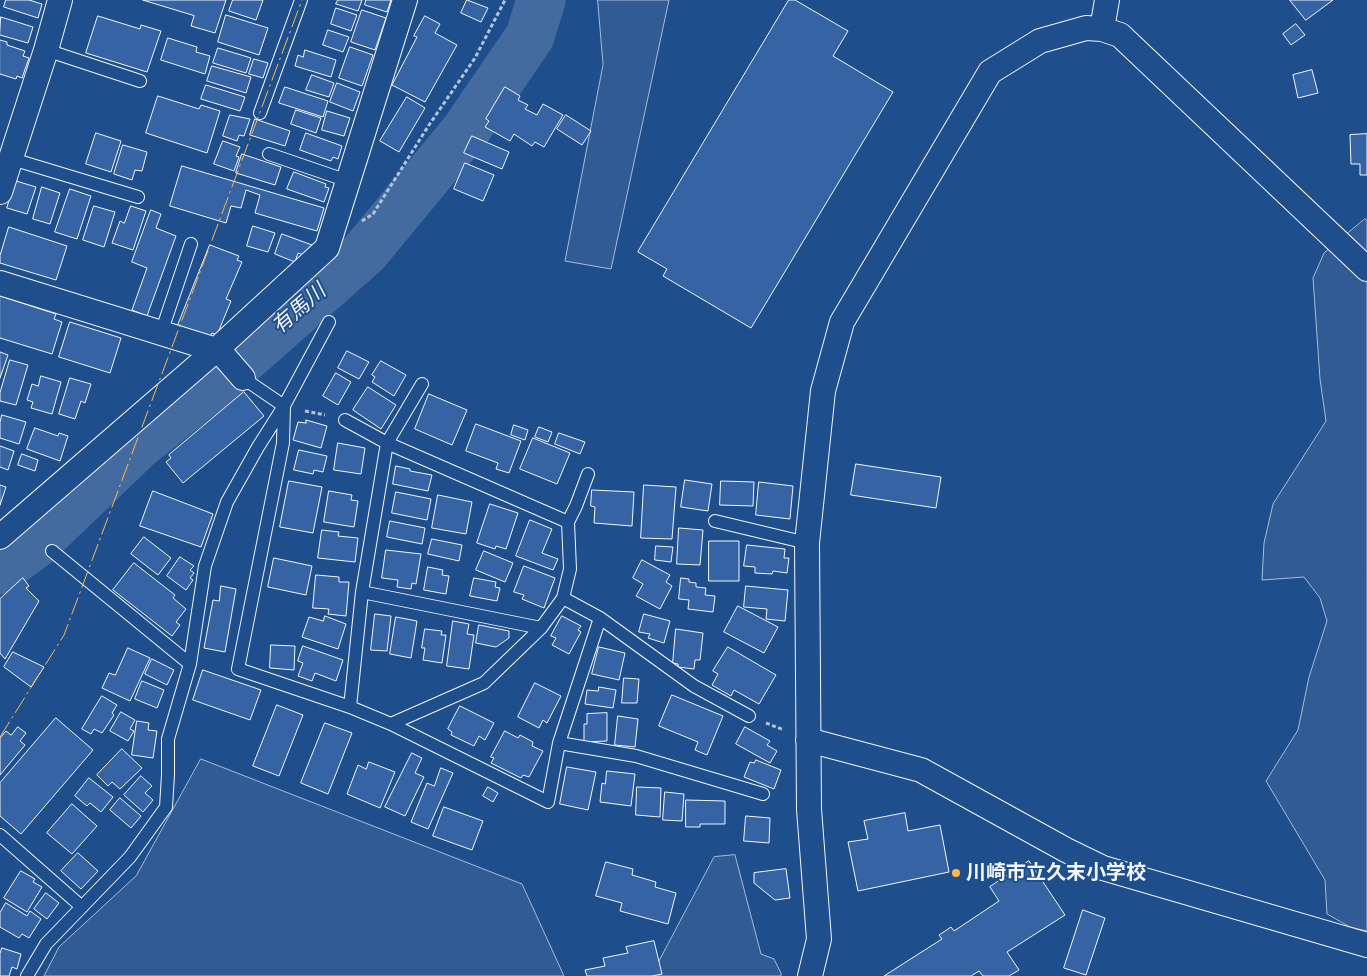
<!DOCTYPE html>
<html>
<head>
<meta charset="utf-8">
<style>
	body { margin:0 }
	canvas { display:block; background:#1f4e8c }
</style>
</head>
<body>
<canvas width="1367" height="976"></canvas>
<script>
const c = document.querySelector('canvas').getContext('2d');
c.lineJoin = 'round';
function paint(path, color) { c.fillStyle = color; c.fill(path, 'evenodd'); }
function stroke(path, color, width, dash) { c.strokeStyle = color; c.lineWidth = width; c.lineCap = dash ? 'butt' : 'round'; c.setLineDash(dash || []); c.stroke(path); }
function write(font, color, halo, rows, align = 'center') {
  c.font = font + ' "Alegreya Sans","Noto Sans JP",sans-serif'; c.lineWidth = 4; c.setLineDash([]); c.textBaseline = 'middle'; c.strokeStyle = halo; c.fillStyle = color; for (const [text, x, y, turn = 0] of rows) {
    c.save(); c.translate(x, y); c.rotate((+turn || 0) * Math.PI / 180); c.textAlign = isNaN(turn) ? turn : align; if (halo) c.strokeText(text, 0, 0); c.fillText(text, 0, 0); c.restore();
  }
}
const green = new Path2D(`
	M598,0H669L611,269L565,261L603,65Z
	M1365,219L1367,220V931L1350,927L1327,914L1325,880L1266,781L1298,730L1309,677L1327,621L1320,598L1304,577L1262,580L1264,543L1273,504L1326,421L1320,379L1313,278L1324,253Z
	M201,759L522,884L564,976H44L59,947L136,876Z
	M735,855L761,954L774,959L781,973V976H651L714,857Z`);
paint(green, '#305b95');
stroke(green, '#a8bbd7', 1);
stroke(new Path2D(`
	M0,570L35,544L138,445L221,379L365,252L466,130L530,36L541,0`), '#446ba0', 49);
const building = new Path2D(`
	M6,0H29L42,4L38,18L4,7Z
	M143,0H226L215,33L191,26L194,16Z
	M233,0H263L256,20L229,11Z
	M338,0H362L358,11L336,4Z
	M366,0H391L387,12L365,5Z
	M467,0L488,8L481,22L461,13Z
	M789,0H795L848,31L833,56L893,92L751,328L663,276L667,269L638,252Z
	M1290,0H1333L1306,20Z
	M336,8L357,15L351,31L331,24Z
	M362,10L386,18L375,50L351,42Z
	M226,15L268,28L259,55L218,42Z
	M98,16L140,29L141,25L161,31L147,72L86,53Z
	M425,16L440,24L435,33L457,45L425,102L392,85L417,37L414,36Z
	M1,17L33,27L28,43L0,35Z
	M1296,24L1305,35L1291,45L1283,34Z
	M328,30L349,37L343,52L323,45Z
	M168,38L197,47L196,52L210,56L205,74L161,60Z
	M0,40L7,42V45L25,51L23,56L29,58L22,78L17,76L16,79L0,74Z
	M350,47L373,55L362,86L339,78Z
	M218,48L251,58L246,73L213,63Z
	M305,50L336,60L331,77L295,66L298,55L303,57Z
	M254,59L268,63L263,78L249,74Z
	M212,66L251,77L246,93L207,81Z
	M1312,70L1318,93L1298,98L1293,75Z
	M312,75L334,83L329,97L306,90Z
	M337,83L360,92L353,111L330,102Z
	M206,85L245,97L240,111L201,99Z
	M285,87L328,101L323,117L279,103Z
	M505,87L520,96L518,100L528,105L525,109L537,115L543,104L563,115L544,147L535,142L532,146L514,134L510,141L485,127L489,121L486,119Z
	M158,96L199,109L201,105L220,111L207,153L146,133Z
	M407,97L425,108L399,152L380,141Z
	M296,110L321,118L316,133L291,124Z
	M327,111L350,118L344,136L322,130Z
	M230,115L250,119L244,136L239,135L237,141L223,136Z
	M566,115L591,131L582,145L557,129Z
	M255,119L290,131L285,146L250,135Z
	M96,133L121,141L111,172L86,164Z
	M306,133L342,146L338,159L333,157L331,161L300,150Z
	M1367,134V175H1360V164H1351L1350,135Z
	M472,136L509,152L502,169L464,153Z
	M223,141L240,147L236,156L239,157L234,171L214,164Z
	M123,145L147,152L142,171L135,170L132,180L114,174Z
	M242,154L281,167L275,185L236,173Z
	M465,163L494,175L483,201L454,189Z
	M182,166L324,208L317,231L255,213L260,195L246,190L241,208L231,206L226,223L170,206Z
	M294,172L326,184L325,187L329,188L324,202L287,189Z
	M16,181L36,187L27,214L7,208Z
	M42,187L60,193L50,224L33,219Z
	M70,189L91,196L77,239L55,232Z
	M94,206L115,212L104,247L83,240Z
	M131,206L146,211L133,250L112,243L120,221L124,223Z
	M151,210L161,214L156,228L176,236L147,316L132,310L147,268L132,262Z
	M253,226L275,233L268,252L247,246Z
	M9,227L67,246L56,280L0,263V256Z
	M282,234L312,245L308,257L298,253L295,262L275,254Z
	M210,245L239,256L237,260L242,262L226,299L231,301L217,335L212,333L209,338L178,325Z
	M0,296L56,314L54,319L62,322L52,354L0,338Z
	M70,322L121,338L110,373L59,357Z
	M347,351L369,362L359,379L338,368Z
	M0,352L8,355L0,378Z
	M10,360L28,365L16,405L0,401V393Z
	M381,361L406,375L394,396L372,382L375,377L372,375Z
	M336,373L351,382L338,405L323,396Z
	M41,376L61,382L52,414L31,408L33,402L27,400L32,384L38,386Z
	M70,378L91,384L85,403L81,401L75,419L59,414Z
	M368,387L396,405L381,429L353,410Z
	M244,392L264,416L183,483L166,462L171,458L169,455Z
	M429,394L467,410L452,445L415,429Z
	M2,415L26,422L19,444L0,438V423Z
	M306,420L327,426L321,448L293,440L298,422L306,423Z
	M476,424L521,441L509,473L496,469L498,463L466,451Z
	M514,425L528,430L525,440L511,435Z
	M539,427L552,432L548,442L535,437Z
	M35,428L58,436L59,433L68,436L60,461L27,449Z
	M559,433L585,442L580,454L555,444Z
	M533,438L570,453L557,484L520,469Z
	M338,443L365,448L361,474L334,470Z
	M0,446L14,451L8,470L0,467Z
	M299,450L327,456L323,472L314,470L313,474L294,470Z
	M22,454L38,460L35,471L18,465Z
	M856,464L941,477L936,508L851,495Z
	M396,466L410,469V471L432,475L428,491L393,484Z
	M685,480L712,484L708,511L681,507Z
	M289,481L322,487L313,533L280,527Z
	M721,481L754,482L753,506L720,505Z
	M759,482L793,486L790,519L756,515Z
	M0,485L6,487L0,505Z
	M644,485L676,487L672,539L641,538Z
	M592,490L634,492L632,526L594,523L595,507L591,506Z
	M153,491L213,514L201,547L140,526Z
	M329,491L352,495L351,500L358,501L354,527L324,522Z
	M396,492L431,499L427,520L392,513Z
	M438,495L472,502L466,534L432,528Z
	M490,504L518,513L506,549L496,546L495,549L477,543Z
	M530,520L552,529L542,553L558,559L553,570L516,556Z
	M390,521L425,528L422,544L387,537Z
	M679,528L703,530L700,565L677,564Z
	M322,530L339,532L338,536L358,538L355,562L318,558Z
	M144,537L171,558L158,575L131,554Z
	M432,539L462,545L459,561L428,554Z
	M709,541H739V581H709Z
	M747,545L785,549L784,558H789L787,573L773,571L772,574L755,573V567L744,566Z
	M656,546L673,547L671,562L655,560Z
	M386,550L421,554L416,584L412,583L411,589L397,587L398,580L382,578Z
	M484,551L513,563L505,582L476,570Z
	M180,557L194,566L190,570L194,573L190,578L193,580L186,590L167,576Z
	M274,558L312,566L306,595L268,587Z
	M642,560L670,575L666,582L672,586L660,609L636,596L643,584L633,578Z
	M134,563L175,595L173,598L186,609L176,622L180,625L172,636L113,590Z
	M524,566L555,578L544,608L522,599L524,595L514,592Z
	M428,567L443,570L442,575L449,576L446,594L424,590Z
	M316,575L339,577V582H349L346,616L328,614L329,609L313,608Z
	M23,578L29,586L26,588L39,601L5,659L0,653V599Z
	M474,578L496,582L495,587L500,588L497,601L470,596Z
	M681,578L689,579V582L696,583V587L706,588L705,595L715,596L713,612L688,609L689,600L679,599Z
	M221,586L236,589L225,652L204,648L213,600L219,601Z
	M746,586L788,590L785,621L766,619L767,609L744,607Z
	M738,606L778,627L764,653L724,632Z
	M375,614L391,616L387,651L371,650Z
	M644,614L670,621L664,643L648,638L650,634L639,632Z
	M325,616L346,624L338,649L302,637L309,617L323,621Z
	M562,616L581,626L578,630L581,632L569,654L552,645L556,638L551,636Z
	M396,617L417,621L411,658L390,654Z
	M453,621L469,624L467,634L474,635L469,669L447,666Z
	M479,625L509,631V638L496,647L476,643Z
	M425,629L442,631L441,635H446L442,663L423,660L425,648H422Z
	M676,629L703,633L700,660H695L694,669L678,667V664L673,663Z
	M271,645L295,646L294,670L270,668Z
	M303,646L343,660L336,681L315,673L312,681L298,676L303,663L298,661Z
	M599,647L625,653L619,680L592,674Z
	M728,647L776,675L759,704L734,690L731,696L712,685L718,674L713,671Z
	M128,648L150,658L130,701L102,688L109,673L115,675Z
	M13,652L44,667L31,687L4,667Z
	M152,659L174,670L167,685L145,674Z
	M203,670L261,690L250,720L193,700Z
	M624,678L639,679L637,703H622Z
	M142,681L164,690L157,708L135,699Z
	M535,683L561,696L547,723L543,720L539,728L518,717Z
	M599,687L616,690L613,708L585,704L587,690L598,691Z
	M672,695L723,716L707,755L695,750L698,742L659,726Z
	M102,696L117,705L112,713L114,715L102,733L94,729L91,734L82,729Z
	M277,705L303,715L279,776L253,766Z
	M460,706L494,723L485,740L479,736L474,746L451,735L452,732L448,729Z
	M121,712L135,720L130,729L134,731L128,741L110,731Z
	M607,713V741L584,742V724H587V714Z
	M618,716L638,719L635,747L615,745Z
	M56,718L93,750L21,834L0,816V783Z
	M137,721L149,723L148,730L157,731L153,758L132,755Z
	M325,723L352,733L328,794L301,783Z
	M18,727L26,733L20,741L25,745L0,775V738L6,731L11,735Z
	M745,727L770,741L767,745L777,751L770,763L736,744Z
	M505,731L518,738L520,735L533,742L532,746L543,751L529,777L523,775L521,778L491,763L494,758L491,757Z
	M122,749L142,768L120,789L112,782L108,786L97,775Z
	M412,753L422,758L415,773L424,777L405,816L385,807Z
	M756,760L781,770L774,789L744,777L750,762L754,763Z
	M369,762L395,772L380,808L347,794L358,765L366,769Z
	M567,767L596,772L588,810L560,804Z
	M441,768L453,773L428,829L411,822L427,783L434,786Z
	M607,771L635,774L631,806L600,802L602,783L605,784Z
	M141,776L152,786L145,793L153,800L143,812L124,795Z
	M89,778L113,797L101,812L90,803L87,806L75,796Z
	M488,787L498,793L493,802L483,796Z
	M637,787L661,788L660,817L636,815Z
	M665,792L684,794L682,821L663,820Z
	M120,798L141,816L131,828L110,810Z
	M686,800L725,801V824H700V827H686Z
	M72,804L97,826L72,854L47,833Z
	M444,807L483,821L472,850L433,836Z
	M905,813L908,831L940,825L949,872L858,891L848,842L868,839L864,821Z
	M746,816L770,818L769,843L744,841Z
	M78,853L98,871L81,889L61,871Z
	M1029,861L1065,915L1007,952L1019,970L1009,976H983L979,971L971,976H884L942,939L939,935L951,927L954,931L999,901L990,887Z
	M606,862L633,869L632,875L656,882L655,887L676,893L668,924L620,911L622,903L596,896Z
	M786,869L790,898L775,900L754,883V873Z
	M21,871L35,879L33,882L42,887L27,912L4,898Z
	M46,893L59,903L47,919L34,909Z
	M6,903L27,916L30,911L41,919L29,938L22,934L19,938L0,927V913Z
	M1083,910L1105,918L1086,975L1064,968Z
	M654,941L662,974L652,976H587L585,970L605,966L603,958L628,953L626,947Z
	M2,948L21,954L17,969L12,967L9,976H0V954Z`);
paint(building, '#3563a3');
stroke(building, '#f2f6ff', 1);
const lane = new Path2D(`
	M46,50L140,81
	M260,113L301,0
	M269,154L348,181
	M12,159L138,197
	M161,333L191,244
	M243,378L284,406
	M284,406L283,443L238,669L350,707L391,724L548,802L559,743L600,618
	M345,420L387,443L568,522L570,569L563,598L600,618L694,686L749,716
	M715,521L807,543
	M568,522L576,506L588,474
	M52,551L190,664
	M362,592L541,628
	M350,707L362,592L387,443L422,384
	M391,724L484,683L541,628L563,598
	M559,743L636,756L763,794
	M0,835L82,907
	M27,976L46,944L130,857L166,807L168,775V739L190,664L205,566L227,502L258,447L284,406L329,322`);
const street = new Path2D(`
	M1102,29L1107,0
	M0,192L46,50L60,0
	M0,283L216,350L223,355L243,378
	M0,537L216,350L327,248L405,0
	M808,740L921,770L1066,850L1103,868L1367,945
	M810,976L819,939L809,809L807,543L823,391L842,322L990,72L1040,41L1086,28L1102,29L1120,35L1367,269`);
stroke(lane, '#f2f6ff', 14);
stroke(street, '#f2f6ff', 26);
stroke(new Path2D(`
	M362,221L373,214L429,125L475,58L505,0
	M305,411L325,415
	M766,723L784,730`), '#b3c4dc', 3, [4, 2.5]);
stroke(lane, '#1f4e8c', 12);
stroke(street, '#1f4e8c', 24);
stroke(new Path2D(`
	M0,737L64,635L302,0`), '#ffb74d', 1, [18, 4, 2.5, 4]);
for (const [x, y, r, color] of [
	[956,873,5,"#ffb74d"]
]) { const dot = new Path2D(); dot.arc(x, y, r, 0, 2 * Math.PI); c.fillStyle = color; c.fill(dot); stroke(dot, '#1f4e8c', 2); }
write('bold 20px', '#f2f6ff', '#1f4e8c', [
	["川崎市立久末小学校",966,873]
], 'left');
write('italic 21px', '#f2f6ff', '#1f4e8c', [
	["有馬川",299,309,-41]
]);
</script>
</body>
</html>
